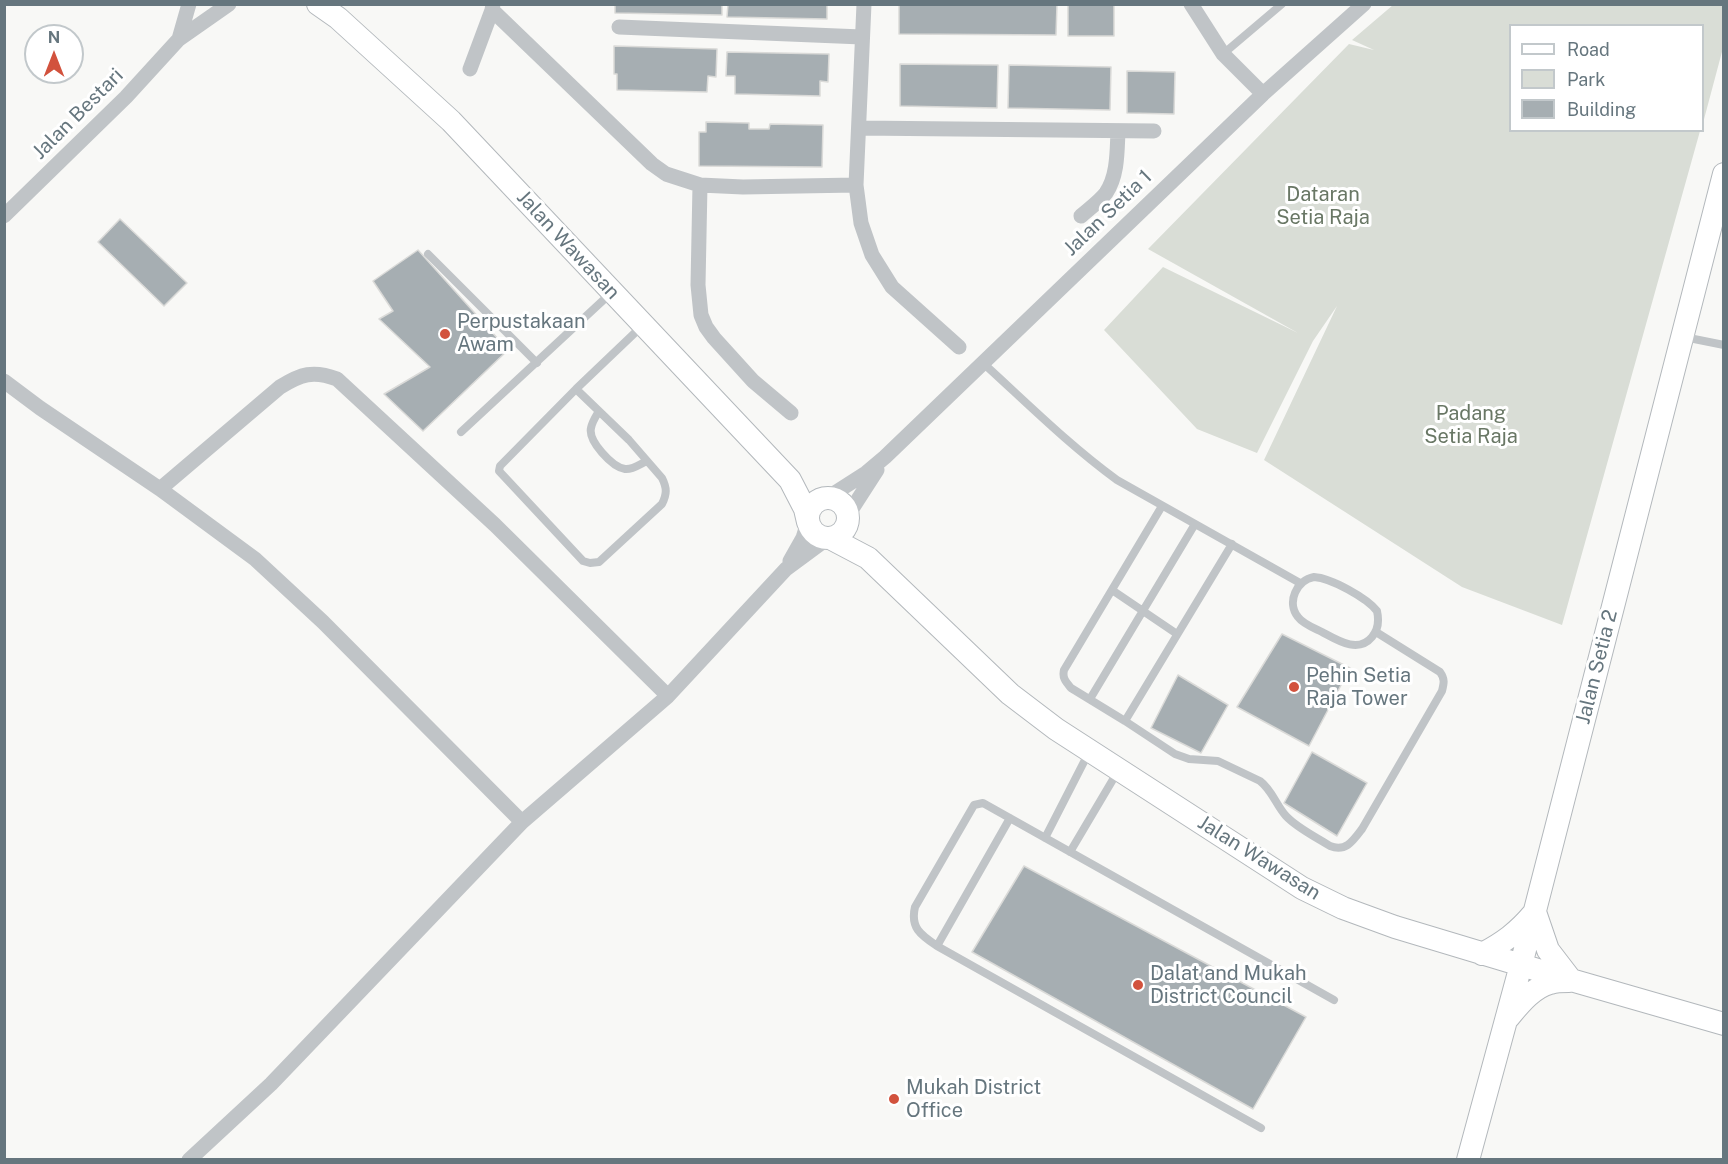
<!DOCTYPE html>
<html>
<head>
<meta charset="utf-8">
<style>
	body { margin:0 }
	#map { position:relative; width:1728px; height:1164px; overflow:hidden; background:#f8f8f6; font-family:"Public Sans",sans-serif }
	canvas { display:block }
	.frame { position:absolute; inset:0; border:6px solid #66767e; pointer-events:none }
	.legend { position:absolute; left:1509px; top:24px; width:195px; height:108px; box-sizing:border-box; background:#fff; border:2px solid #c2c8cb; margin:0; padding:8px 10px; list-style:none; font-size:18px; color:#66767e }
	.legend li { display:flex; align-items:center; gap:12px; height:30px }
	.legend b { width:30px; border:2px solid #c2c8cb }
	.north { position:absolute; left:24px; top:24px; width:60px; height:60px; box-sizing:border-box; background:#fff; border:2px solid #c2c8cb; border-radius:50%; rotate:0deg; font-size:16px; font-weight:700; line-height:24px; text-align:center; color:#66767e }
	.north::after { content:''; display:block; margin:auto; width:21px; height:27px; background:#d2523d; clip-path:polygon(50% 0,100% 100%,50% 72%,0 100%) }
</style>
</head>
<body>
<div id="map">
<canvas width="1728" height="1164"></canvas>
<div class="frame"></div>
<ul class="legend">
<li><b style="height:8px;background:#fff"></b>Road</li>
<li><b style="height:16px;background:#d9ddd6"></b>Park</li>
<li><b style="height:16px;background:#a6aeb2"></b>Building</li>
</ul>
<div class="north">N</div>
</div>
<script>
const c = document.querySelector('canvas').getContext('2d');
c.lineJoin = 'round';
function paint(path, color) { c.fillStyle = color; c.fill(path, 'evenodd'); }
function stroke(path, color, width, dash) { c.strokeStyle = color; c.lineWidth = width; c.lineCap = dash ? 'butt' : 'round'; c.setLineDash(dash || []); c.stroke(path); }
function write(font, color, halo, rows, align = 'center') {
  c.font = font + ' "Public Sans",sans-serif'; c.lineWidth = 6; c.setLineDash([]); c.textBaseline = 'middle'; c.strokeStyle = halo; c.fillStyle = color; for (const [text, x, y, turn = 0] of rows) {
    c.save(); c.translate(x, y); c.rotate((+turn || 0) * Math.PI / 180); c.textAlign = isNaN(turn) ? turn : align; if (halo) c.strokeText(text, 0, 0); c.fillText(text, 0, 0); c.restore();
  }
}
paint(new Path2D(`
	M1393,5H1723V48L1703,123L1702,26H1510V130L1700,131L1562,625L1462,587L1264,460L1337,306L1313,341L1257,453L1197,429L1104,330L1163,267L1298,333L1148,249L1349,44L1374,50L1352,40Z`), '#d9ddd6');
const building = new Path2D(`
	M615,4H722V15L615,13Z
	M728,4H827V19L727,17Z
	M899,4H1057L1056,35L899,34Z
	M1068,4H1114V36H1068Z
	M614,46L717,49L716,77L708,76L707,92L617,90V74H614Z
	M727,52L829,54L828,82L820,81V96L735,94V76H726Z
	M900,64L998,65L997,108L900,106Z
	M1009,65L1111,67L1110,110L1008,108Z
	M1127,71L1175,72L1174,114L1127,113Z
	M706,122L749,123V129H769L770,124L823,125L822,167L699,166V132H706Z
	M120,219L187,283L164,306L98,242Z
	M418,250L508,350L423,431L384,394L430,367L379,319L393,311L373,281Z
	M1282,634L1350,668L1309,746L1237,707Z
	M1178,675L1228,705L1201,753L1151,728Z
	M1312,752L1367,783L1337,836L1284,803Z
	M1024,866L1306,1017L1253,1109L972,952Z`);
paint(building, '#a6aeb2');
stroke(building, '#dadad8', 1.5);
const secondary = new Path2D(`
	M318,4L338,18L451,121L790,480L805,509L808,522
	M808 518a20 20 0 1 1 40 0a20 20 0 1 1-40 0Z
	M830,538L868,558L1010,694L1056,729L1302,888L1343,908L1395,927L1571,980L1724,1024
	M1535,912L1548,950L1571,980
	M1482,954C1503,943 1518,932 1533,914
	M1508,1018C1519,1005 1532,988 1550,983C1556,981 1563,981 1569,981
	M1468,1160L1521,965L1724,174`);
stroke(secondary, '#b3b8bc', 24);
stroke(new Path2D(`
	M1223,54L1282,4
	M428,254L537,363
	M1684,337L1724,345
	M983,363C1027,403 1069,445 1117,480L1300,583
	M576,389L629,440L662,478C667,488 667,494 662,504L599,562L590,563L583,561L499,471L500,466L576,389L641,327
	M599,411C596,416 592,422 591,428C588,441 612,467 625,469C633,470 640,464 647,461
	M461,432L611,293
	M1162,506L1064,670C1062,678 1066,682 1071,688L1125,721L1232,544
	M1314,577C1331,578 1367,598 1377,611C1379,620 1378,630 1372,637C1358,654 1337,640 1322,632C1314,628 1303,624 1298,617C1286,602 1297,580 1314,577Z
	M1112,590L1177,634
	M1090,699L1195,524
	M1125,721L1175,754L1189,759L1218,761L1260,781C1272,790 1276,805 1286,816C1297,828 1316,837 1330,846C1346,852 1353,841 1362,829L1442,691C1444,683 1445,679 1440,672L1376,632
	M1045,838L1088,754
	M1070,852L1118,771
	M937,946L1010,818
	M1261,1128L937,946C921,935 910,928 915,907L974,805L983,803L1334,1000`), '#c0c4c7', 8);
stroke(new Path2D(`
	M864,4L856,185L861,223L872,255L892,287L959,347
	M1191,4L1223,54L1263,94
	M492,10L652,164L666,174L700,185L743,187L856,185
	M619,27L862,37
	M179,39L189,4
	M470,69L492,10L493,4
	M859,128L1154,131
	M700,185L698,285L701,315L706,327L714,338L753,381L791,413
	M4,216L126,97L179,39L229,4
	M1081,216C1089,209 1100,201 1106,193C1118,175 1117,151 1118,131
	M4,381L40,408L160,489L255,559L323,622L522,822
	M160,489L280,387C301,374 313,370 337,379L495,525L668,696
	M827,498L866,473L885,457L1263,94L1364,4
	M848,515L877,470
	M790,561L803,538L808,522
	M189,1160L271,1084L522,822L668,696L786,569L828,538`), '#c0c4c7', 15);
stroke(secondary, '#fff', 22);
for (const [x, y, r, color] of [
	[445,334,6,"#d2523d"],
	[1294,687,6,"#d2523d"],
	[1138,985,6,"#d2523d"],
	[894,1099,6,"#d2523d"]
]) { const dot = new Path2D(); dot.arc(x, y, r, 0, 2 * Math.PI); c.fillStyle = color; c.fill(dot); stroke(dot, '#fff', 2); }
write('20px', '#66767e', '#fff', [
	["Jalan Bestari",78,114,-45],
	["Jalan Setia 1",1108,213,-44],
	["Jalan Wawasan",568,245,47],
	["Jalan Setia 2",1597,667,-76],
	["Jalan Wawasan",1259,858,32]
]);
write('20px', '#697765', '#fff', [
	["Dataran",1323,195],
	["Setia Raja",1323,218],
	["Padang",1471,414],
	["Setia Raja",1471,437]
]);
write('20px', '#66767e', '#fff', [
	["Perpustakaan",457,322],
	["Awam",457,345],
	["Pehin Setia",1306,676],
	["Raja Tower",1306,699],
	["Dalat and Mukah",1150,974],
	["District Council",1150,997],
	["Mukah District",906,1088],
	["Office",906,1111]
], 'left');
</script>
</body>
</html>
